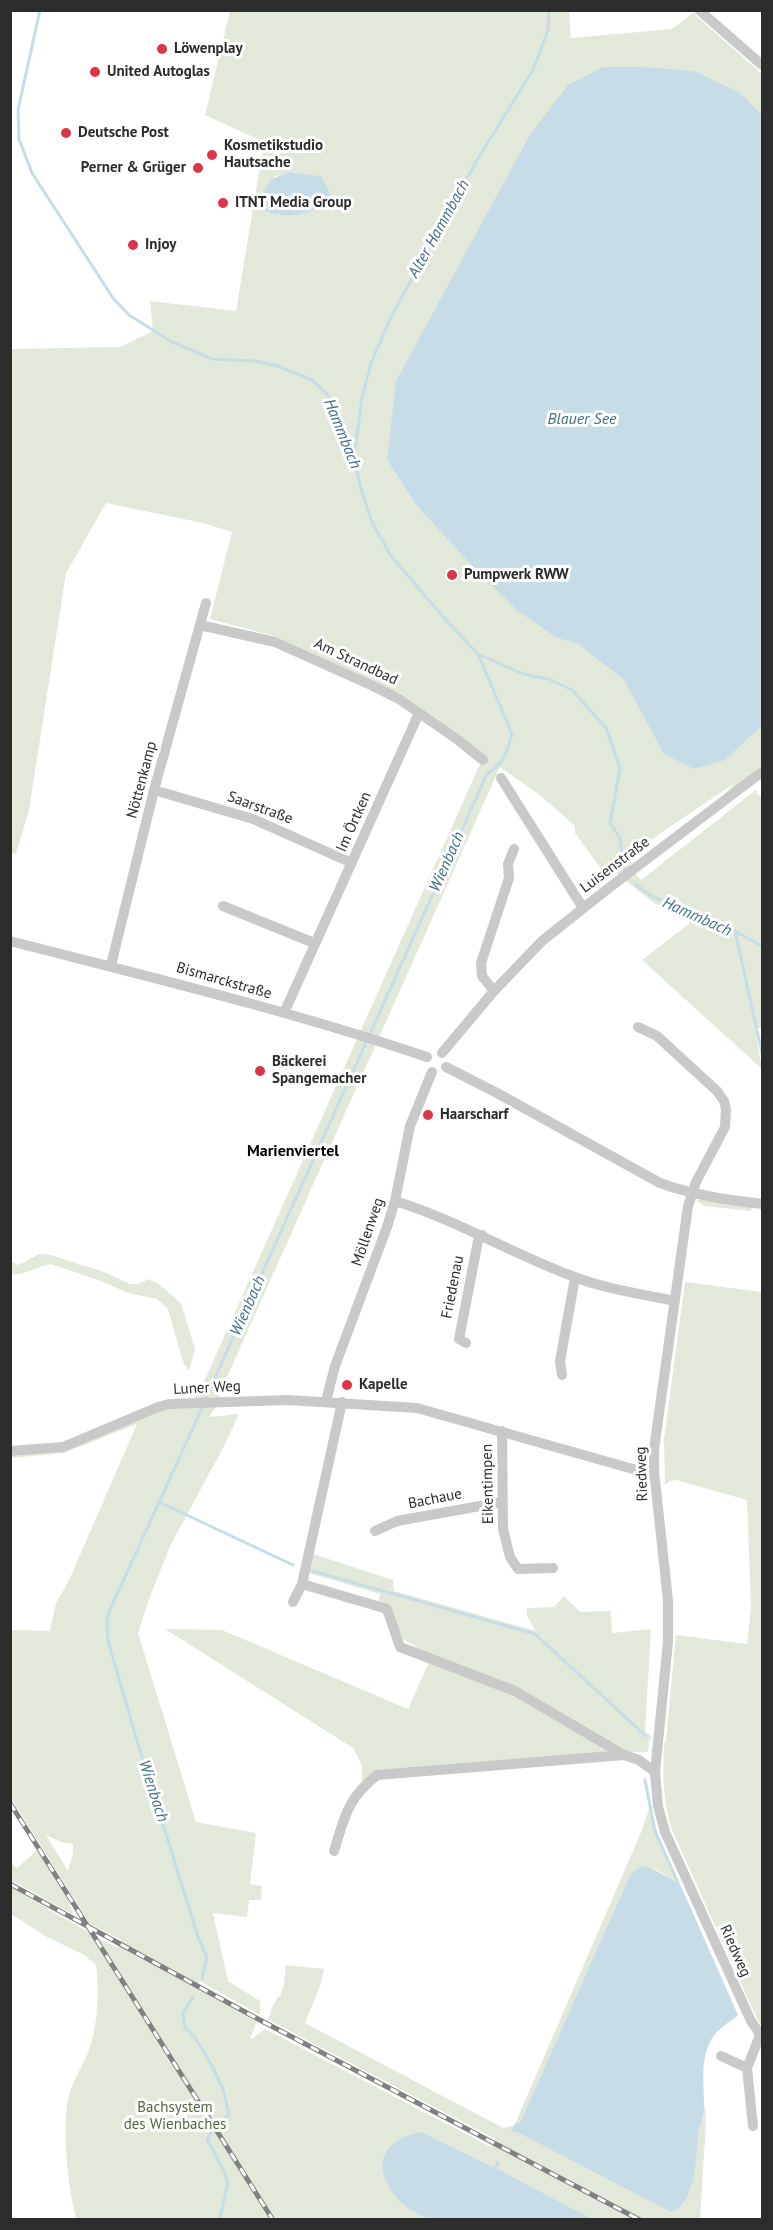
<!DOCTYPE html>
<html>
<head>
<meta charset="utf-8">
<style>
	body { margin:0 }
	#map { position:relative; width:773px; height:2230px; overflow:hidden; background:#fff; font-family:"PT Sans",sans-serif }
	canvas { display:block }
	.frame { position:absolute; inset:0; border:12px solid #2c2c2c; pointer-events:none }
</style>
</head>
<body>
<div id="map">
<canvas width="773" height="2230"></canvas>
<div class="frame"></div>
</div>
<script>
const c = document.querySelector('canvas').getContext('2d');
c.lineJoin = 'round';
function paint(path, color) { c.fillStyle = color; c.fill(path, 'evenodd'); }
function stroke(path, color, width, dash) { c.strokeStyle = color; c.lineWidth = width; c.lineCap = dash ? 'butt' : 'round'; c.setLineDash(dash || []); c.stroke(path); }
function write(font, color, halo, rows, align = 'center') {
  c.font = font + ' "PT Sans",sans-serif'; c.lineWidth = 6; c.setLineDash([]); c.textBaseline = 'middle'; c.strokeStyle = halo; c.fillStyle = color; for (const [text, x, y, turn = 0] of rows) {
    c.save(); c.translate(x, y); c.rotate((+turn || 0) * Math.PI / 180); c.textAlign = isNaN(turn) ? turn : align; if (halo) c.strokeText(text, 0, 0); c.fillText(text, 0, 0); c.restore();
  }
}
paint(new Path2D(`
	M230,11H569L571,38L672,29L693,13L762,74V115L742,94L529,136L467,252L387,460L416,505L469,563L557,638L578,644L624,680L642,710L725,760L762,726V768L723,796L735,783L628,855L630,867L641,880L757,789L756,793L762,798V1028H755L762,1069L642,960L690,923L654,903L615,872L607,877L575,833V826L541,796L500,767L219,1395L220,1401L209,1417L239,1414L222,1450L171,1544L149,1599L138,1633L196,1822L256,1833L250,1884L262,1886L261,1900H249L247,1917L213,1913L228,1981L260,2001V2015L200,1981L196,1988L257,2022L250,2038L252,2039L265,2029L491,2147L495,2139L267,2019L271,2014L270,2012L278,1996L280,1997L284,1984L286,1965L324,1969L320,1986L305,2023L503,2128L517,2125L515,2124L642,1830L650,1806L658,1835L680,1884C659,1873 646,1856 628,1879L521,2122L709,2035L698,2083L702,2116L705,2105L706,2123L700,2219H76C68,2185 61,2130 69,2095C74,2077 86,2061 91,2044C98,2020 99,1989 96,1965L84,1955L47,1937L11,1914L10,1887L90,1933L111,1965L112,1962L97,1938L117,1947L121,1940L89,1923L11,1798L10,1630L50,1631L56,1603L70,1578L137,1424L64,1453L11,1458V1456L61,1452L165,1408L191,1405L202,1386L479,766L485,756L401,694L274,636L210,619L232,532L203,523L106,503L66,573L29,810L16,854L11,853V349L120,347L153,331L150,301L236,311L264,142L205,115ZM290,172L320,176L330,193L273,177ZM46,1835L61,1842L73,1844V1853L68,1871Z
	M702,1199L752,1205L751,1211L705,1206L696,1201Z
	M39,1254L51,1255L104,1272L130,1284H138L149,1279L160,1285L181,1303L195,1349L189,1371L183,1362L168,1309L157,1299L128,1293L101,1281L51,1264C37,1266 25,1276 11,1274V1261L17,1265L25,1262Z
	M685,1282L762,1292V2026L758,2021L672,1830C662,1801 663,1773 664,1743L666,1740L676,1635L747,1644L751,1608L747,1500L676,1480L670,1481L665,1485L664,1439Z
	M313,1554L393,1580L394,1591L536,1631L527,1616V1608L554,1607L564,1596L580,1612L611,1611L612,1633L651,1629L645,1731L652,1737L649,1741L648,1752H625L517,1689L426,1653L391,1632L378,1603L380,1594L302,1571Z
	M165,1629L222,1630L408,1709L430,1660L514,1694L614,1753L375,1772L362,1784V1765L353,1748Z
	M37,1850L65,1892L74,1915L11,1880V1863L17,1868Z`), '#e3e9da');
paint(new Path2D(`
	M603,67H642L695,71L742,94L762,115V726L725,760L694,769L664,754L624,680L578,644L557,638L518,611L469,563L416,505L387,460L396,381L529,136L568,85Z
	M290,172L321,176L330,193L331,203C302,214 293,221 263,210C261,186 267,179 290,172Z
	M643,1866L651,1868L680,1884L738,2015C730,2022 716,2030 711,2040C700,2062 704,2079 704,2103C705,2112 701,2121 699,2130C695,2153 698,2203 671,2212L517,2132H511L515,2124L520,2123L628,1879L635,1870Z
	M421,2132L501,2171L592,2219L432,2220C422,2216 410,2211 402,2203C371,2173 377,2140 421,2132Z`), '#c6dde8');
stroke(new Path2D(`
	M40,10L18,110L19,139L32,173L113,298L129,315L172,342L212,359L254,361L278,366L312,380L328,395L354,458L361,489L371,520L391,556L445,619L478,654L523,674L549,679L572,690L606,728L620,768L610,823L620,838L624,869
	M354,457L362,398L371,363L390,319L477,160L533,70L548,30L549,10
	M635,884L653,897L735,931L762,946
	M735,931L762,1053
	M205,1400L487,774C505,762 506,754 512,734L478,654
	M159,1502L293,1565
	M309,1570L535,1634L646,1736
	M645,1780L655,1831L678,1883L677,1886
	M202,1979L207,1957L198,1937L135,1734L108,1641L107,1624L108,1614L203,1406
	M193,1997L183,2013L185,2028L194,2036L211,2064L223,2089L229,2114L219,2124
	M212,2132L207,2139L224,2171L228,2184L219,2220
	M494,2171L498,2162`), '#c6dde8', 3);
stroke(new Path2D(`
	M699,10L762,65
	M200,625L275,642L373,686L399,699L458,740L483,760
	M501,778L583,908
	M154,790L253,819L352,863
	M223,906L314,943
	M10,941C150,977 291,1011 427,1057
	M111,965L154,790L206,603
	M494,991L482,976L481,963L509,878L508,864L514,849
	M284,1013L419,713
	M638,1027L657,1036L717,1091L724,1101L726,1109L725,1127L696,1182L688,1206L654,1449V1471L668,1600V1642L655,1772L658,1806L665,1832L751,2021L762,2037
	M442,1053L494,991L542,941L610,887L762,772
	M446,1067L497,1093L660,1183C693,1195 728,1200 762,1204
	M395,1201C457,1220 512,1254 572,1276C605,1289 641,1294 675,1301
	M466,1343L459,1339L478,1241L482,1235
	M562,1375L560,1361L575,1278
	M326,1401L335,1366L387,1227L395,1201L410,1126L432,1072
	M502,1431L503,1529L510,1557L518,1569L553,1568
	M10,1451L63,1447L158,1407L169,1404L288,1400L417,1408L633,1469L654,1471
	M375,1531L397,1521L502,1502
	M302,1584L387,1609L400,1647L515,1691L624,1755L639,1760L655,1772
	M293,1602L302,1584L342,1402
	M334,1851C345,1816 347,1799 377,1775L624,1755
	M721,2056L747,2068
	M753,2126L747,2068L760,2035`), '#c9c9c9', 10);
const rail = new Path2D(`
	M10,1803L273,2220
	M10,1884L258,2019L640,2220`);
stroke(rail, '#818181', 5);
stroke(rail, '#fff', 3, [9]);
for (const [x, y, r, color] of [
	[162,49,6,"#db354a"],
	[95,72,6,"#db354a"],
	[66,133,6,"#db354a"],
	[212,155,6,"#db354a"],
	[198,168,6,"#db354a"],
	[223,203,6,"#db354a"],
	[133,245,6,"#db354a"],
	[452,575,6,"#db354a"],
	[260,1071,6,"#db354a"],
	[428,1115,6,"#db354a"],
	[347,1385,6,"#db354a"]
]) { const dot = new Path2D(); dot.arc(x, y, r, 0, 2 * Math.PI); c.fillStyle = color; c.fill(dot); stroke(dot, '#fff', 2); }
write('bold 15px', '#2c2c2c', '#fff', [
	["Löwenplay",174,49],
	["United Autoglas",107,72],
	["Deutsche Post",78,133],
	["Kosmetikstudio",224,146],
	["Hautsache",224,163],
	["Perner & Grüger",186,168,"right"],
	["ITNT Media Group",235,203],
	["Injoy",145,245],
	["Pumpwerk RWW",464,575],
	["Bäckerei",272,1062],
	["Spangemacher",272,1079],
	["Haarscharf",440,1115],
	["Kapelle",359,1385]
], 'left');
write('15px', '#2c2c2c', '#fff', [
	["Am Strandbad",356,662,25],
	["Nöttenkamp",142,780,-75],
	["Saarstraße",260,808,20],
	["Im Örtken",354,822,-66],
	["Luisenstraße",615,865,-37],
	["Bismarckstraße",224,981,16],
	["Möllenweg",368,1232,-71],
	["Friedenau",453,1287,-79],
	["Luner Weg",207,1388,-3],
	["Riedweg",642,1474,-92],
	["Eikentimpen",488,1484,-91],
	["Bachaue",435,1499,-11],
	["Riedweg",735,1951,66]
]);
write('15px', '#51653c', '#fff', [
	["Bachsystem",175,2108],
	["des Wienbaches",175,2125]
]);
write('italic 16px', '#3f7089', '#fff', [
	["Alter Hammbach",439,229,-61],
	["Blauer See",582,419],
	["Hammbach",342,434,68],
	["Wienbach",447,862,-66],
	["Hammbach",697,917,24],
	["Wienbach",248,1306,-66],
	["Wienbach",153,1791,72]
]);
write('bold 16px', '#000', '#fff', [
	["Marienviertel",293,1151]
]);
</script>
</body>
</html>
